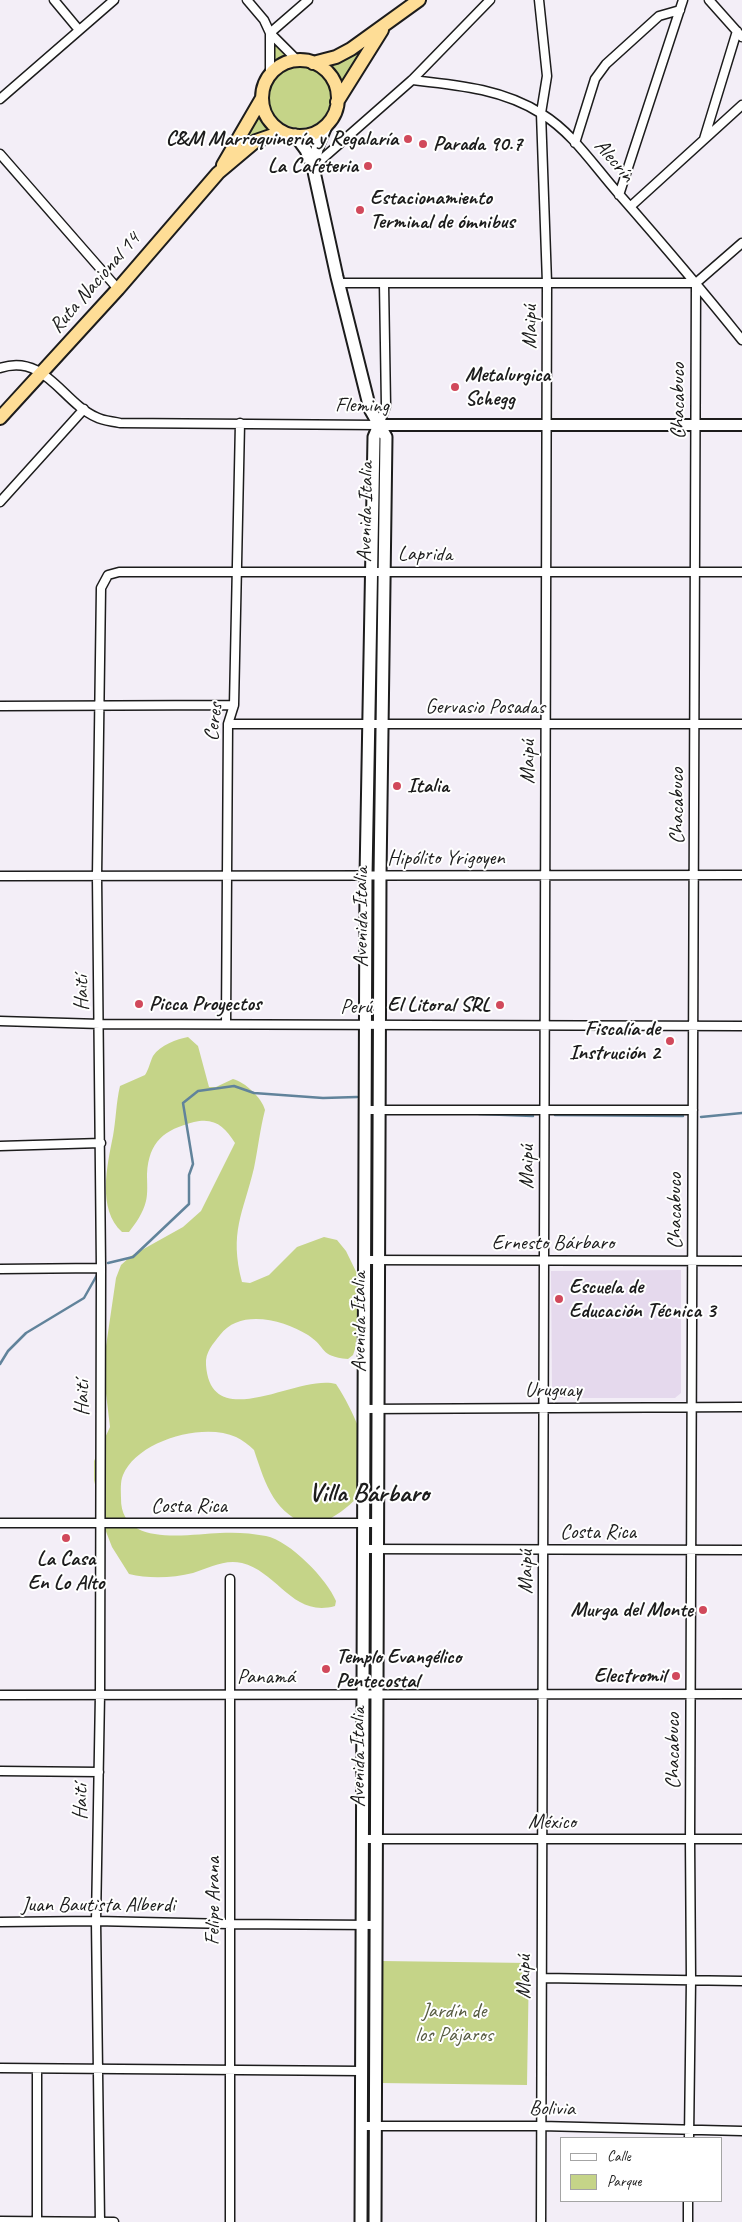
<!DOCTYPE html>
<html>
<head>
<meta charset="utf-8">
<style>
	body { margin:0 }
	#map { position:relative; width:742px; height:2222px; overflow:hidden; background:#f3eef7; font-family:Caveat,sans-serif }
	canvas { display:block }
	.legend { position:absolute; left:560px; top:2137px; width:162px; height:65px; box-sizing:border-box; background:#fff; border:1px solid #a4a4a4; margin:0; padding:6px 9px; list-style:none; font-size:15px; color:#1c1c1c }
	.legend li { display:flex; align-items:center; gap:10px; height:25px }
	.legend b { width:25px; border:1px solid #a4a4a4 }
</style>
</head>
<body>
<div id="map">
<canvas width="742" height="2222"></canvas>
<ul class="legend">
<li><b style="height:6px;background:#fff"></b>Calle</li>
<li><b style="height:14px;background:#c5d488"></b>Parque</li>
</ul>
</div>
<script>
const c = document.querySelector('canvas').getContext('2d');
c.lineJoin = 'round';
function paint(path, color) { c.fillStyle = color; c.fill(path, 'evenodd'); }
function stroke(path, color, width, dash) { c.strokeStyle = color; c.lineWidth = width; c.lineCap = dash ? 'butt' : 'round'; c.setLineDash(dash || []); c.stroke(path); }
function write(font, color, halo, rows, align = 'center') {
  c.font = font + ' Caveat,sans-serif'; c.lineWidth = 4; c.setLineDash([]); c.textBaseline = 'middle'; c.strokeStyle = halo; c.fillStyle = color; for (const [text, x, y, turn = 0] of rows) {
    c.save(); c.translate(x, y); c.rotate((+turn || 0) * Math.PI / 180); c.textAlign = isNaN(turn) ? turn : align; if (halo) c.strokeText(text, 0, 0); c.fillText(text, 0, 0); c.restore();
  }
}
paint(new Path2D(`
	M681,1270V1393L675,1398H557L552,1393L551,1271Z`), '#e5d9ed');
paint(new Path2D(`
	M372,39L342,89L339,78L327,64L351,57Z
	M274,44L288,59L274,65Z
	M269 97a31 31 0 1 1 62 0a31 31 0 1 1-62 0Z
	M260,109L262,116L273,130C260,131 252,139 242,146Z
	M188,1037L198,1046L209,1087H216L233,1079C245,1082 262,1098 265,1110C260,1129 258,1149 254,1168C243,1214 229,1232 242,1282L250,1283L269,1275L297,1247L324,1237L337,1240L346,1251L364,1288L355,1349L353,1355L348,1359C318,1356 328,1348 308,1335C284,1320 240,1308 220,1335C213,1344 205,1352 206,1365C211,1436 299,1373 336,1384C346,1399 352,1412 359,1428C364,1441 372,1455 370,1469C368,1497 337,1517 313,1527C274,1514 266,1486 254,1450C249,1445 242,1440 236,1437C203,1422 137,1441 123,1475C120,1482 121,1491 121,1498C120,1548 189,1534 220,1533C235,1532 251,1533 266,1536C290,1541 327,1579 336,1601L335,1606C293,1618 278,1572 242,1563C224,1559 209,1568 193,1573C173,1578 149,1579 129,1574L112,1547L105,1529L94,1480V1461L110,1427L104,1377L105,1353L116,1278L121,1265L131,1256L183,1227L201,1211L235,1143C225,1127 215,1117 194,1122C164,1130 149,1141 147,1174C147,1183 148,1193 146,1201C143,1213 136,1223 129,1232H122C97,1209 107,1166 113,1136C116,1120 116,1103 120,1086L145,1075C149,1069 150,1062 153,1056C160,1045 177,1039 188,1037Z
	M382,1961L529,1963L527,2085L380,2083Z`), '#c5d488');
stroke(new Path2D(`
	M479,1114L533,1116
	M555,1115L683,1116
	M701,1117L742,1113
	M108,1263L133,1257L189,1204V1175L193,1164L183,1103L198,1091L234,1086L254,1093L323,1098L357,1097
	M0,1364L8,1351L26,1333L84,1298L97,1275`), '#61839b', 2.5);
const minor = new Path2D(`
	M54,0L79,30
	M247,0L264,20L270,33L297,60
	M539,0L547,76L541,113L547,283L541,2222
	M709,0L742,37
	M270,33L308,0
	M270,33V74
	M412,80C457,85 503,89 542,114C573,133 594,166 618,193C660,241 702,290 742,340
	M0,99L114,0
	M704,139L737,31
	M575,143L595,79L606,64L659,16L680,10
	M0,154L118,289
	M313,167L412,80L490,0
	M619,195L683,0
	M631,206L742,105
	M338,283H696
	M696,283L742,243
	M0,368C45,353 62,402 96,417C103,421 112,421 120,423L379,425L386,406L384,283
	M0,502L84,409
	M0,706L234,705
	M228,724H742
	M0,876L742,875
	M0,1021L100,1024L742,1026
	M226,1024L228,724L234,705L240,423
	M365,1110H693
	M0,1146L101,1143
	M365,1260L742,1261
	M0,1269L101,1268
	M364,1409L742,1407
	M0,1523H377
	M364,1549L742,1550
	M0,1695L742,1694
	M0,1771L99,1772
	M363,1839H742
	M0,1922L96,1921L230,1924L376,1925
	M542,1978L742,1981
	M0,2068L361,2071
	M37,2069V2222
	M361,2126H541L742,2131
	M689,2138L691,1980L690,1839L696,283
	M0,2221L114,2222
	M100,2222L96,1921L100,1694L101,1268L97,876L101,588L108,575L119,572H742
	M230,2222V1579
	M688,2222V2201`);
const tertiary = new Path2D(`
	M379,425H742`);
const secondary = new Path2D(`
	M295,135L306,150L313,167L337,277L370,409L386,437L380,876L375,2222
	M313,167L318,145L326,126
	M361,2222L366,876L374,437L379,425`);
const trunk = new Path2D(`
	M262 98a38 38 0 1 1 76 0a38 38 0 1 1-76 0Z
	M313,63L336,57L351,49L419,0
	M337,102L382,30
	M223,165L262,98
	M0,418L118,289L218,173L256,141L282,132`);
stroke(minor, '#1c1c1c', 11);
stroke(tertiary, '#1c1c1c', 14);
stroke(secondary, '#1c1c1c', 15);
stroke(trunk, '#1c1c1c', 16);
stroke(minor, '#fff', 8);
stroke(tertiary, '#fff', 10);
stroke(secondary, '#fff', 11);
stroke(trunk, '#fedd96', 12);
for (const [x, y, r, color] of [
	[408,139,5,"#d1495b"],
	[423,144,5,"#d1495b"],
	[368,166,5,"#d1495b"],
	[360,210,5,"#d1495b"],
	[455,387,5,"#d1495b"],
	[397,786,5,"#d1495b"],
	[139,1004,5,"#d1495b"],
	[500,1005,5,"#d1495b"],
	[670,1041,5,"#d1495b"],
	[559,1299,5,"#d1495b"],
	[66,1538,5,"#d1495b"],
	[703,1610,5,"#d1495b"],
	[326,1669,5,"#d1495b"],
	[676,1676,5,"#d1495b"]
]) { const dot = new Path2D(); dot.arc(x, y, r, 0, 2 * Math.PI); c.fillStyle = color; c.fill(dot); stroke(dot, '#fff', 2); }
write('bold 21px', '#1c1c1c', '#fff', [
	["C&M Marroquinería y Regalaría",398,139,"right"],
	["Parada 90.7",433,144],
	["La Cafeteria",358,166,"right"],
	["Estacionamiento",370,198],
	["Terminal de ómnibus",370,222],
	["Metalurgica",465,375],
	["Schegg",465,399],
	["Italia",407,786],
	["Picca Proyectos",149,1004],
	["El Litoral SRL",490,1005,"right"],
	["Fiscalía de",660,1029,"right"],
	["Instrución 2",660,1053,"right"],
	["Escuela de",569,1287],
	["Educación Técnica 3",569,1311],
	["La Casa",66,1559,"center"],
	["En Lo Alto",66,1583,"center"],
	["Murga del Monte",693,1610,"right"],
	["Templo Evangélico",336,1657],
	["Pentecostal",336,1681],
	["Electromil",666,1676,"right"]
], 'left');
write('21px', '#1c1c1c', '#fff', [
	["Alecrín",614,161,49],
	["Ruta Nacional 14",95,283,-49],
	["Maipú",530,327,-90],
	["Chacabuco",678,401,-90],
	["Fleming",362,406,1],
	["Avenida Italia",366,512,-89],
	["Laprida",425,554],
	["Gervasio Posadas",485,707],
	["Ceres",214,722,-83],
	["Maipú",528,762,-90],
	["Chacabuco",677,806,-90],
	["Hipólito Yrigoyen",446,858],
	["Avenida Italia",361,917,-90],
	["Haití",82,993,-91],
	["Perú",356,1007],
	["Maipú",527,1167,-90],
	["Chacabuco",675,1211,-90],
	["Ernesto Bárbaro",553,1243],
	["Avenida Italia",359,1322,-90],
	["Uruguay",553,1390],
	["Haití",82,1398,-90],
	["Costa Rica",189,1506],
	["Costa Rica",598,1532],
	["Maipú",526,1572,-90],
	["Panamá",266,1677],
	["Chacabuco",673,1751,-90],
	["Avenida Italia",358,1757,-90],
	["Haití",81,1802,-89],
	["México",552,1822],
	["Felipe Arana",213,1901,-90],
	["Juan Bautista Alberdi",98,1905],
	["Maipú",524,1977,-90],
	["Bolivia",552,2109,1]
]);
write('21px', '#575c42', '#fff', [
	["Jardín de",454,2011],
	["los Pájaros",454,2035]
]);
write('bold 26px', '#1c1c1c', '#fff', [
	["Villa Bárbaro",369,1494]
]);
</script>
</body>
</html>
